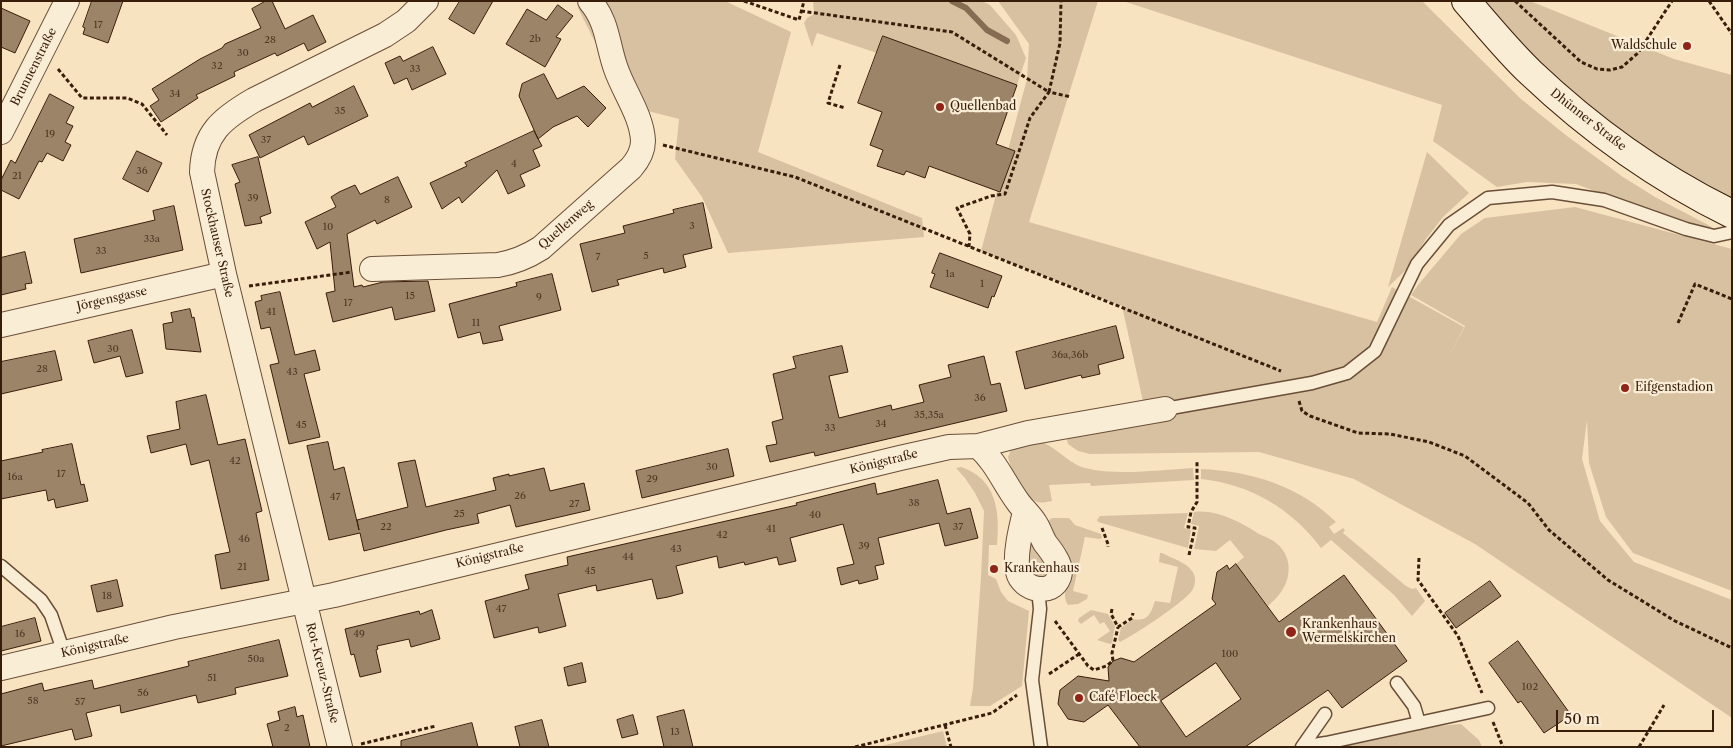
<!DOCTYPE html>
<html>
<head>
<meta charset="utf-8">
<style>
	body { margin:0 }
	#map { position:relative; width:1733px; height:748px; overflow:hidden; background:#f8e3c0; font-family:"Libre Caslon Text",serif }
	canvas { display:block }
	.frame { position:absolute; inset:0; border:2px solid #391d0b; pointer-events:none }
	.scale { position:absolute; left:1556px; top:710px; width:158px; height:22px; box-sizing:border-box; border:2px solid #391d0b; border-top:0; padding-left:6px; font-size:15px; line-height:18px; white-space:nowrap; color:#391d0b; -webkit-text-stroke:4px #faedd6; paint-order:stroke }
</style>
</head>
<body>
<div id="map">
<canvas width="1733" height="748"></canvas>
<div class="frame"></div>
<div class="scale">50 m</div>
</div>
<script>
const c = document.querySelector('canvas').getContext('2d');
c.lineJoin = 'round';
function paint(path, color) { c.fillStyle = color; c.fill(path, 'evenodd'); }
function stroke(path, color, width, dash) { c.strokeStyle = color; c.lineWidth = width; c.lineCap = dash ? 'butt' : 'round'; c.setLineDash(dash || []); c.stroke(path); }
function write(font, color, halo, rows, align = 'center') {
  c.font = font + ' "Libre Caslon Text",serif'; c.lineWidth = 4.5; c.setLineDash([]); c.textBaseline = 'middle'; c.strokeStyle = halo; c.fillStyle = color; for (const [text, x, y, turn = 0] of rows) {
    c.save(); c.translate(x, y); c.rotate((+turn || 0) * Math.PI / 180); c.textAlign = isNaN(turn) ? turn : align; if (halo) c.strokeText(text, 0, 0); c.fillText(text, 0, 0); c.restore();
  }
}
paint(new Path2D(`
	M577,1H725L791,32L758,152L922,218L924,237L728,253L702,197L675,159L679,119L640,109L599,50L578,8Z
	M813,1H982L990,5L1016,35L1026,58L1017,85L883,36L877,53L817,33L812,47L804,23L807,18L814,14Z
	M998,1H1098L1029,222L1377,322L1392,287L1464,327L1447,360L1465,326L1411,295L1418,285L1461,234L1485,218L1575,207L1732,249V591L1633,553L1606,517L1589,463L1587,420L1582,459L1600,521L1634,562L1732,600V718L1475,544L1354,479L1259,452L1090,454L1078,451L1068,444L1066,436L1147,420L1122,306L981,251L1027,79L1029,44Z
	M1123,1H1422L1521,99L1567,136L1623,177L1655,197L1712,227L1701,228L1653,213L1576,184L1527,182L1497,187L1433,141L1442,105Z
	M1480,1H1530L1674,59L1732,75V199L1697,181L1627,137L1549,74Z
	M1427,152L1469,193L1443,217L1426,239L1407,269L1388,287Z
	M1038,442C1052,442 1068,464 1085,468C1117,476 1159,470 1193,468L1194,480L1091,486L1090,483L1049,485L1052,501C1046,502 1040,504 1035,501C1022,495 1011,470 1008,457L1011,450Z
	M961,467C997,479 1000,512 997,545H989L988,575L996,579L1001,592L1008,601L1029,611L1022,686L990,706H970L973,688L981,577L984,511L975,493L965,478L956,468Z
	M1201,469C1251,471 1300,486 1336,522L1329,527L1334,534L1343,528L1345,530L1343,533L1406,586L1412,589L1416,588L1425,601L1412,616L1394,595L1331,540L1321,548C1292,509 1250,484 1201,479Z
	M1194,512C1217,509 1240,522 1259,534C1265,537 1272,539 1276,543C1292,555 1292,577 1281,592C1278,597 1272,602 1268,606L1236,564L1244,557L1230,540L1216,551L1194,549L1199,526L1191,524Z
	M1188,513L1184,528L1191,530L1188,548L1098,522L1097,520L1100,516Z
	M1052,518H1069L1075,525L1101,534L1102,538L1100,539L1085,537L1073,591L1088,595L1087,599L1078,604L1068,605C1059,591 1074,579 1071,563C1068,553 1061,548 1056,540C1053,534 1050,528 1046,522Z
	M1030,541L1045,562L1048,570L1047,576L1041,581L1027,577Z
	M1160,553H1162C1171,558 1186,562 1192,571C1196,576 1196,583 1193,589C1188,600 1133,636 1120,642L1118,640L1121,628L1133,619C1148,622 1151,613 1155,601L1170,603L1178,567L1159,562Z
	M1091,610L1108,614L1115,626L1112,643L1110,644L1097,640L1110,631L1104,622L1100,624L1094,615L1081,624L1078,621L1079,618Z
	M1461,724L1479,740L1482,747H1338L1427,727Z
	M943,731L947,747H877Z`), '#d8c1a1');
stroke(new Path2D(`
	M952,1L966,8L987,30L1007,41`), '#856c52', 6);
const building = new Path2D(`
	M92,1H123L108,43L83,34L85,28L83,27Z
	M266,1H272L285,29L313,15L326,42L308,51L304,43L277,56L275,53L234,72L235,76L196,95L198,98L161,122L150,106L159,100L152,89L200,59L222,48L225,44L261,28L252,9Z
	M460,1H493L474,34L449,19Z
	M558,5L573,16L556,37L561,39L545,67L506,44L527,9L546,20Z
	M1,8L30,21L15,53L1,47Z
	M883,36L1017,85L996,144L1015,151L1000,192L929,166L925,178L906,171L904,175L877,166L883,150L870,145L882,112L858,103Z
	M433,47L446,74L412,90L407,78L394,84L385,63L400,56L403,61Z
	M544,74L557,99L584,86L606,108L588,127L577,116L553,127L538,139L519,96L522,84Z
	M354,86L368,116L308,145L304,136L260,158L249,135L310,103L312,107Z
	M50,94L74,107L66,123L73,126L65,142L71,145L63,161L47,153L42,162L39,161L19,199L1,190V180L11,160L15,163Z
	M534,131L542,146L533,150L540,166L520,175L525,186L508,194L497,170L462,203L459,197L442,209L430,183L467,166L465,163Z
	M137,151L162,163L148,192L123,179Z
	M258,157L271,213L260,217L262,223L245,226L235,184L240,182L232,165Z
	M398,177L412,207L377,224L375,220L347,234L354,287L362,285L363,287L383,282L428,281L435,311L395,320L392,307L333,322L326,293L335,291L330,242L317,249L305,222L336,207L331,197L339,192L355,185L360,194Z
	M703,203L712,248L683,255L686,267L664,273L663,268L617,280L619,285L592,292L580,244L625,233L623,226L674,213L673,210Z
	M174,206L183,250L81,273L74,239L155,220L153,211Z
	M25,252L32,283L25,284L26,289L1,295V258Z
	M940,253L1002,276L994,297L992,296L988,308L930,287L935,274L932,273Z
	M552,274L561,310L499,326L503,340L483,344L480,332L458,338L449,304L517,286L516,283Z
	M280,292L295,355L315,350L320,370L304,374L320,437L289,444L270,365L279,363L270,327L261,329L255,302L262,300L261,296Z
	M190,309L192,318L194,317L201,352L166,349L163,324L173,322L171,313Z
	M1116,326L1124,358L1098,365L1100,374L1082,378L1081,375L1025,389L1016,352Z
	M132,330L143,373L126,377L120,356L94,363L88,341Z
	M842,346L848,372L829,376L839,418L891,405L892,410L924,402L919,385L951,377L948,365L984,356L991,385L1000,383L1007,411L815,456L814,452L770,462L766,446L777,444L772,422L783,419L773,374L796,368L793,357Z
	M55,351L62,380L1,394V362Z
	M206,395L218,445L245,439L262,511L256,513L269,580L221,589L215,555L230,552L209,460L191,465L186,444L151,453L147,436L180,429L176,402Z
	M328,442L334,470L344,467L359,530L357,520L408,507L398,463L415,460L426,507L496,490L493,478L509,474V476L544,468L550,491L584,483L590,510L516,527L510,505L477,514L479,523L446,530L364,551L360,533L329,540L307,446Z
	M72,444L81,485L84,484L88,501L56,508L54,499L48,501L46,490L1,499V461L43,452L42,450Z
	M728,449L734,476L642,498L636,471Z
	M938,480L947,514L970,508L978,538L945,546L939,523L878,538L884,564L875,566L878,579L859,584L858,580L841,585L837,568L854,564L843,524L790,538L796,561L779,565L777,557L745,565L744,562L719,568L717,556L676,566L683,593L668,597L657,599L652,579L597,591L596,585L558,594L566,626L539,633L538,627L494,638L485,601L529,589L525,575L568,565L567,557L797,505L796,503L875,483L877,494Z
	M1236,564L1279,622L1344,575L1407,661L1342,708L1328,690L1245,747H1140L1108,705L1084,722L1068,719L1058,704L1060,690L1078,676L1109,681L1108,667L1113,661L1121,658L1134,662L1216,604L1212,599L1217,572L1227,565L1229,569ZM1216,663L1241,699L1186,737L1161,701Z
	M117,580L123,606L97,612L91,586Z
	M1490,581L1501,596L1456,628L1445,613Z
	M432,610L440,639L411,647L409,639L377,646L378,649L376,650L381,672L360,677L354,654L351,655L345,629L419,611L420,614Z
	M35,618L41,641L1,651V627Z
	M279,640L288,676L235,688L236,694L198,703L196,695L121,713L120,705L86,713L92,736L75,740L72,729L1,746V694L42,683L44,691L92,680L94,689L189,666L188,662Z
	M1518,641L1571,715L1544,733L1521,701L1518,703L1489,663Z
	M582,663L586,682L568,686L564,668Z
	M295,707L297,717L303,715L310,747H273L267,724L280,720L278,712Z
	M684,710L693,747H664L657,717Z
	M633,715L638,734L622,738L617,720Z
	M542,720L549,747H520L515,727Z
	M472,723L478,747H401V741Z`);
paint(building, '#9c8469');
stroke(building, '#391d0b', 1);
const service = new Path2D(`
	M1165,409L1312,383L1347,373L1375,351L1417,264L1449,225L1488,198L1552,192L1604,200L1686,229L1714,236L1732,232
	M1,566L41,600L51,615L64,653
	M1038,589L1040,609L1032,680L1041,747
	M1397,683L1414,706L1419,723
	M1302,747L1326,743L1488,708
	M1302,747L1325,714`);
const minor = new Path2D(`
	M1,132L67,1
	M372,269L498,265C515,262 527,257 541,248L631,168C638,160 643,152 643,141C642,116 624,92 616,69C607,44 608,22 590,1
	M1,325L224,274
	M978,446L1028,433L1165,409
	M1,668L174,627L334,595L900,458L949,447L978,446C996,462 1004,483 1018,502C1023,509 1030,515 1035,523C1039,529 1041,536 1045,543C1049,548 1053,553 1056,559C1059,564 1061,571 1059,577C1052,597 1022,590 1018,572C1014,556 1021,528 1025,512
	M340,747L224,274L202,172C203,133 223,118 254,100L385,35L406,21L426,1`);
const secondary = new Path2D(`
	M1466,1C1487,25 1507,50 1530,72C1589,128 1658,178 1732,214`);
stroke(service, '#694e38', 15);
stroke(minor, '#694e38', 26);
stroke(secondary, '#391d0b', 30);
stroke(new Path2D(`
	M744,1L799,20L804,1
	M1515,1L1581,62L1597,69L1610,70L1622,67L1638,53L1672,1
	M1709,1L1732,34
	M801,11L952,32L1049,92L1060,43L1061,1
	M840,65L828,103L845,108
	M58,69L82,98H127L142,104L167,135
	M663,145L795,177L1281,371
	M969,247L970,234L957,208L991,196L1005,194L1030,118L1049,92L1071,97
	M249,286L352,272
	M1678,323L1695,284L1732,299
	M1299,401L1302,411L1310,416L1358,433L1390,434L1429,442L1465,456L1528,503L1549,530L1608,580L1675,621L1732,648
	M1102,528L1108,544V547
	M1189,555L1195,528L1188,527L1191,512L1197,502V462
	M1419,558L1418,580L1458,636L1482,693
	M1112,609L1111,614L1118,627L1132,618L1133,613
	M1055,621L1088,666L1094,670L1106,666L1113,661L1112,653L1118,627
	M1049,674L1079,654
	M1493,722L1503,747
	M945,725L951,747
	M361,744L436,726
	M855,747L992,713L1017,695
	M1639,747L1664,705`), '#391d0b', 3, [4, 2.5]);
stroke(service, '#faedd6', 12);
stroke(minor, '#faedd6', 24);
stroke(secondary, '#faedd6', 28);
for (const [x, y, r, color] of [
	[1687,46,5,"#8f2418"],
	[940,107,5,"#8f2418"],
	[1625,388,5,"#8f2418"],
	[994,569,5,"#8f2418"],
	[1291,632,6,"#8f2418"],
	[1079,698,5,"#8f2418"]
]) { const dot = new Path2D(); dot.arc(x, y, r, 0, 2 * Math.PI); c.fillStyle = color; c.fill(dot); stroke(dot, '#faedd6', 2); }
write('10px', '#523722', null, [
	["17",98,25],
	["2b",535,39],
	["28",270,40],
	["30",243,53],
	["32",217,66],
	["33",415,69],
	["34",175,94],
	["35",340,111],
	["19",50,134],
	["37",266,140],
	["4",514,164],
	["36",142,171],
	["21",17,176],
	["39",253,198],
	["8",387,200],
	["3",692,226],
	["10",328,227],
	["33a",152,239],
	["33",101,251],
	["5",646,256],
	["7",598,257],
	["1a",950,274],
	["1",982,284],
	["15",410,296],
	["9",539,297],
	["17",348,303],
	["41",271,312],
	["11",476,323],
	["30",113,349],
	["36a,36b",1070,355],
	["28",42,369],
	["43",292,372],
	["36",980,398],
	["35,35a",929,415],
	["34",881,424],
	["45",301,425],
	["33",830,428],
	["42",235,461],
	["30",712,467],
	["17",61,474],
	["16a",15,477],
	["29",652,479],
	["26",520,496],
	["47",335,497],
	["38",914,503],
	["27",574,504],
	["25",459,514],
	["40",815,515],
	["22",386,527],
	["37",958,527],
	["41",771,529],
	["42",722,535],
	["46",244,539],
	["39",864,546],
	["43",676,549],
	["44",628,557],
	["21",242,567],
	["45",590,571],
	["18",107,596],
	["47",501,609],
	["16",20,634],
	["49",359,634],
	["100",1230,654],
	["50a",256,659],
	["51",212,678],
	["102",1530,687],
	["56",143,693],
	["58",33,701],
	["57",80,702],
	["2",287,728],
	["13",675,732]
]);
write('12px', '#391d0b', '#faedd6', [
	["Waldschule",1677,46,"right"],
	["Quellenbad",950,107],
	["Eifgenstadion",1635,388],
	["Krankenhaus",1004,569],
	["Krankenhaus",1302,625],
	["Wermelskirchen",1302,639],
	["Café Floeck",1089,698]
], 'left');
write('12px', '#391d0b', '#faedd6', [
	["Brunnenstraße",34,67,-63],
	["Dhünner Straße",1588,120,38],
	["Quellenweg",566,225,-41],
	["Stockhauser Straße",217,243,77],
	["Jörgensgasse",112,299,-13],
	["Königstraße",884,462,-14],
	["Königstraße",490,556,-14],
	["Königstraße",95,646,-13],
	["Rot-Kreuz-Straße",322,673,76]
]);
</script>
</body>
</html>
